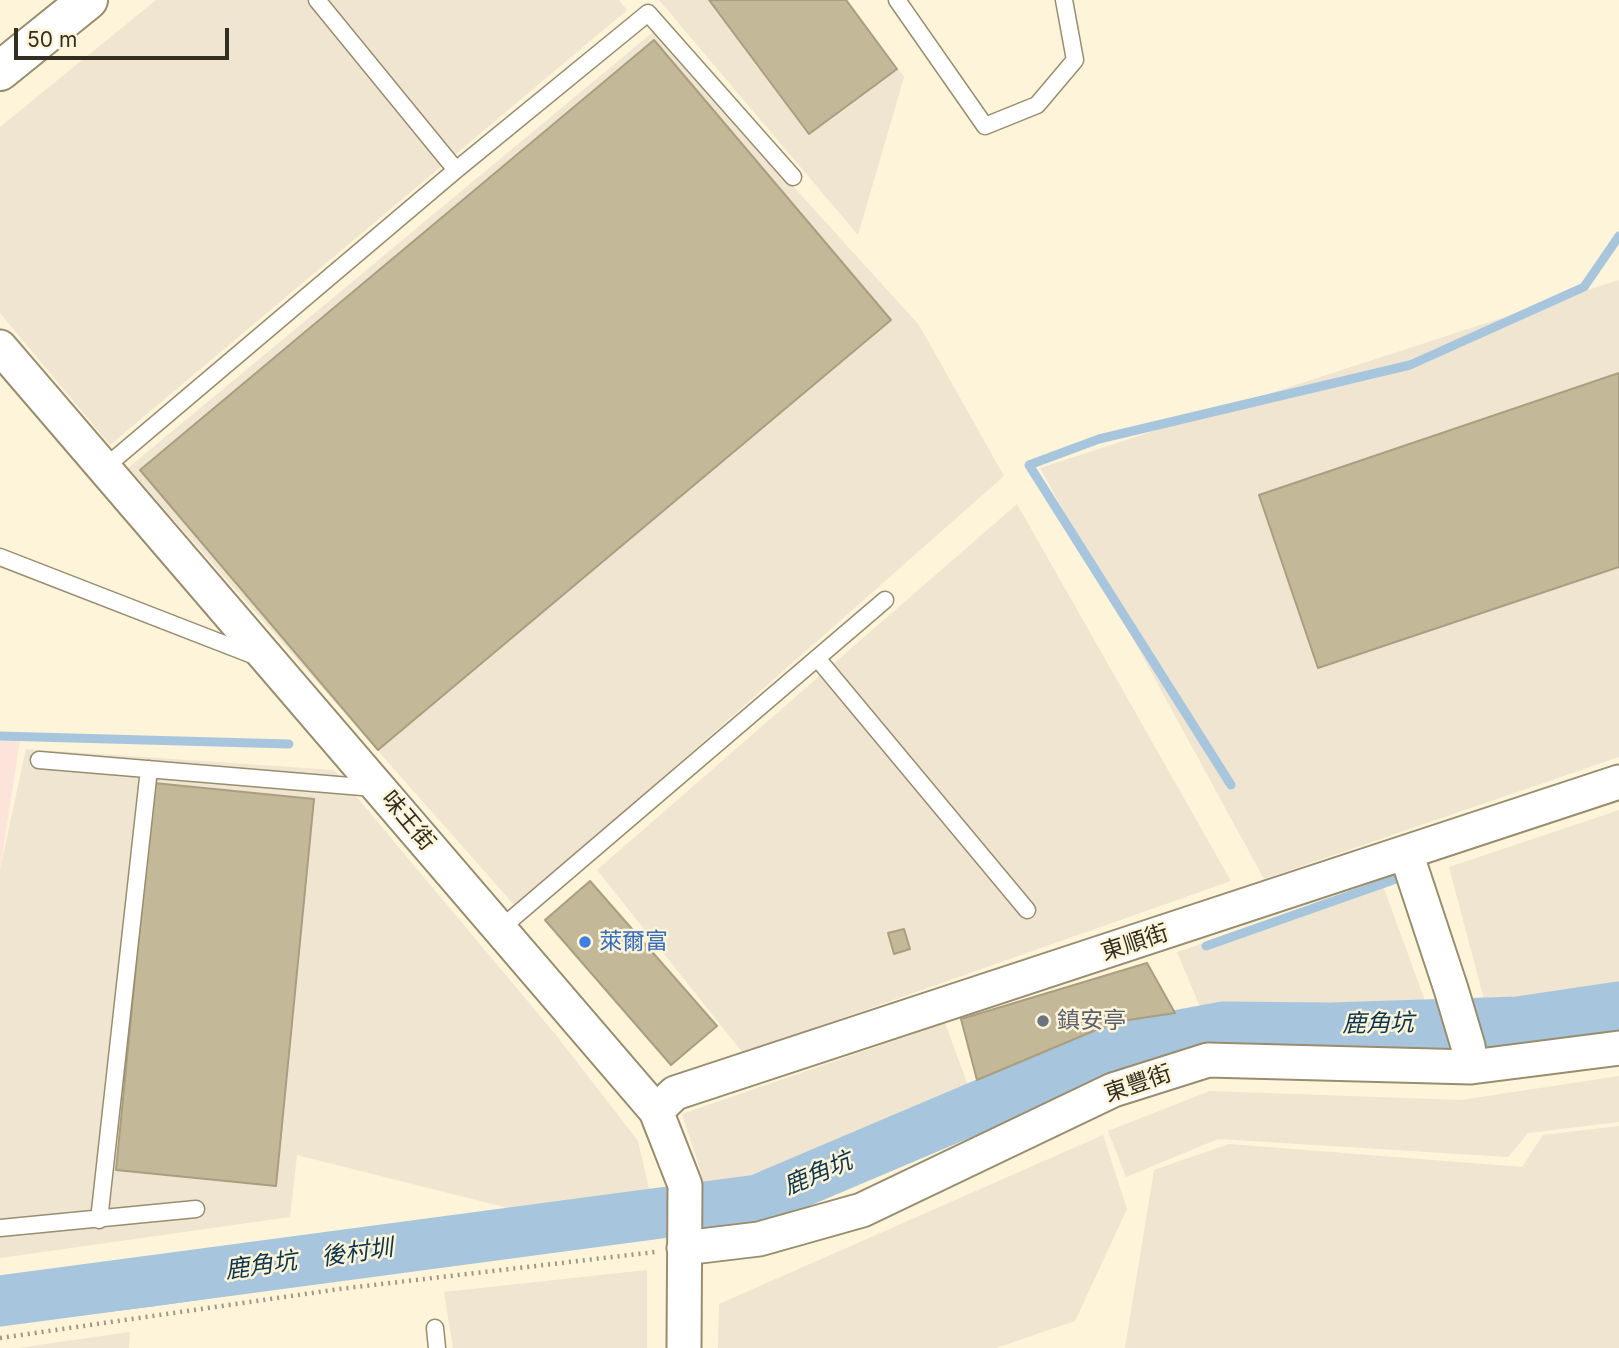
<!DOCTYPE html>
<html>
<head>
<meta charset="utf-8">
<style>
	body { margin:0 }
	#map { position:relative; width:1619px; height:1348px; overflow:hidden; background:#fdf4d9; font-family:Inter,sans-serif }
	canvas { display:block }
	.scale { position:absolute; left:14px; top:28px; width:215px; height:32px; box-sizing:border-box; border:4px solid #322e21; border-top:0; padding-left:9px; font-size:21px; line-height:24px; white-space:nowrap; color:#322e21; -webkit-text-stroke:5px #fdf4d9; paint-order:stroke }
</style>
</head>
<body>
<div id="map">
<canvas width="1619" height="1348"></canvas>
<div class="scale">50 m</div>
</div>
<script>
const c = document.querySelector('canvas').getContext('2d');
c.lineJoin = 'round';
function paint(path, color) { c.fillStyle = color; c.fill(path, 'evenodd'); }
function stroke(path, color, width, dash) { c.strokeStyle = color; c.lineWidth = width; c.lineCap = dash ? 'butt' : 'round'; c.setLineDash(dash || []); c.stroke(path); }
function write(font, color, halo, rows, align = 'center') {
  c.font = font + ' Inter,"Noto Sans TC",sans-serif'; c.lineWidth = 5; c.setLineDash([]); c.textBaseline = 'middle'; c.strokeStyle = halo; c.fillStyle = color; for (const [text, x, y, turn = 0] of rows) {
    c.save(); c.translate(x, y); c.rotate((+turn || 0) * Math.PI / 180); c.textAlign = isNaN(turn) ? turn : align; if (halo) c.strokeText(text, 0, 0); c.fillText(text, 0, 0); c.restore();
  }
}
paint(new Path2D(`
	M156,0H619L627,10L110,445L0,313V127Z
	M659,0H848L904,77L858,235Z
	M653,32L919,325L1004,476L516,907L128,468Z
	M1619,280V757L1264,879L1040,468Z
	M1017,504L1231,881L743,1053L597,870Z
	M26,749L334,770L556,1035L638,1141L652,1202L544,1217L297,1155L290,1217L0,1258V869Z
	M1619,810V982L1485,1003L1449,867Z
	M1382,883L1428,1009H1201L1177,952Z
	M945,1023L971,1094L707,1191L682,1114Z
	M1619,1076V1122L1528,1133L1508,1157L1218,1139L1126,1177L1108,1131L1210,1091L1461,1100Z
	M1619,1126V1348H1125L1154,1170L1229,1144L1522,1167L1543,1135Z
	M1103,1135L1127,1209L1075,1321L996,1348H718L719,1304Z
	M647,1270V1348H453L444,1292Z
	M130,1332L129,1348H18Z`), '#efe5d0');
paint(new Path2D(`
	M0,736L20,740L0,869Z`), '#fde4db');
stroke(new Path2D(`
	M0,736L289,744
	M1231,785L1029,465L1099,439L1410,365L1584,287L1619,236
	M1206,946L1396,879
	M0,1321L152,1302L636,1234`), '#a7c6dd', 9);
stroke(new Path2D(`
	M0,1301L758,1200L1121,1046L1223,1027L1330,1028L1518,1022L1619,1007`), '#a7c6dd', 51);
const building = new Path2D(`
	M709,0H846L897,69L809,134Z
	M654,40L891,320L378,750L140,470Z
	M1619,373V567L1318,668L1259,495Z
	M154,783L314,799L276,1186L116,1170Z
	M590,881L717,1026L671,1065L545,920Z
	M904,929L910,949L894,954L888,933Z
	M1147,963L1175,1013L1115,1022L977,1080L961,1019Z`);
paint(building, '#c3b898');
stroke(building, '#a99e7f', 2);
const lane = new Path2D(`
	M317,0L456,170
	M897,0L985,126L1037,105L1075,60L1064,0
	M104,468L456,170L648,13L793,177
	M0,557L255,656
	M817,658L1027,910
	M39,760L374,788
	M500,929L885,600
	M99,1220L149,769
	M0,1228L196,1209
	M435,1328L437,1348`);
const street = new Path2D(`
	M0,347L656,1111L685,1185L684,1348
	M1406,853L1451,989L1468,1046L1471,1067
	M656,1111L675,1093L1619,782
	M684,1248L759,1239L862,1210L1113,1090L1208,1060L1471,1067L1619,1048`);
const secondary = new Path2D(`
	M0,71L88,0`);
stroke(lane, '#988d6f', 19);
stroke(street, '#988d6f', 37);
stroke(secondary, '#988d6f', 42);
stroke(new Path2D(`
	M0,1338L339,1289L655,1252`), '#9f9884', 4.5, [2, 5]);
stroke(lane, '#fff', 16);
stroke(street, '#fff', 33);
stroke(secondary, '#fff', 38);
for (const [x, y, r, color] of [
	[585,942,7,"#3f7fe0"],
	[1043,1021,7,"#6b7280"]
]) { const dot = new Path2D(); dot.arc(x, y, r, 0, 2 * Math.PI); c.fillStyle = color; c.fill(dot); stroke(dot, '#fdf4d9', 2.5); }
write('23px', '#322e21', '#fdf4d9', [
	["味王街",408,821,50],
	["東順街",1135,943,-18],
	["東豐街",1138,1084,-19]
]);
write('23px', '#366cbe', '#fdf4d9', [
	["萊爾富",599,942]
], 'left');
write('23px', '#5b616d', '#fdf4d9', [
	["鎮安亭",1057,1021]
], 'left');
write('italic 24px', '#0d354d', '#fdf4d9', [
	["鹿角坑",1378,1024,-1],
	["鹿角坑",818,1174,-23],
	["後村圳",357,1253,-8],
	["鹿角坑",261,1266,-8]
]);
</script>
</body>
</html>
